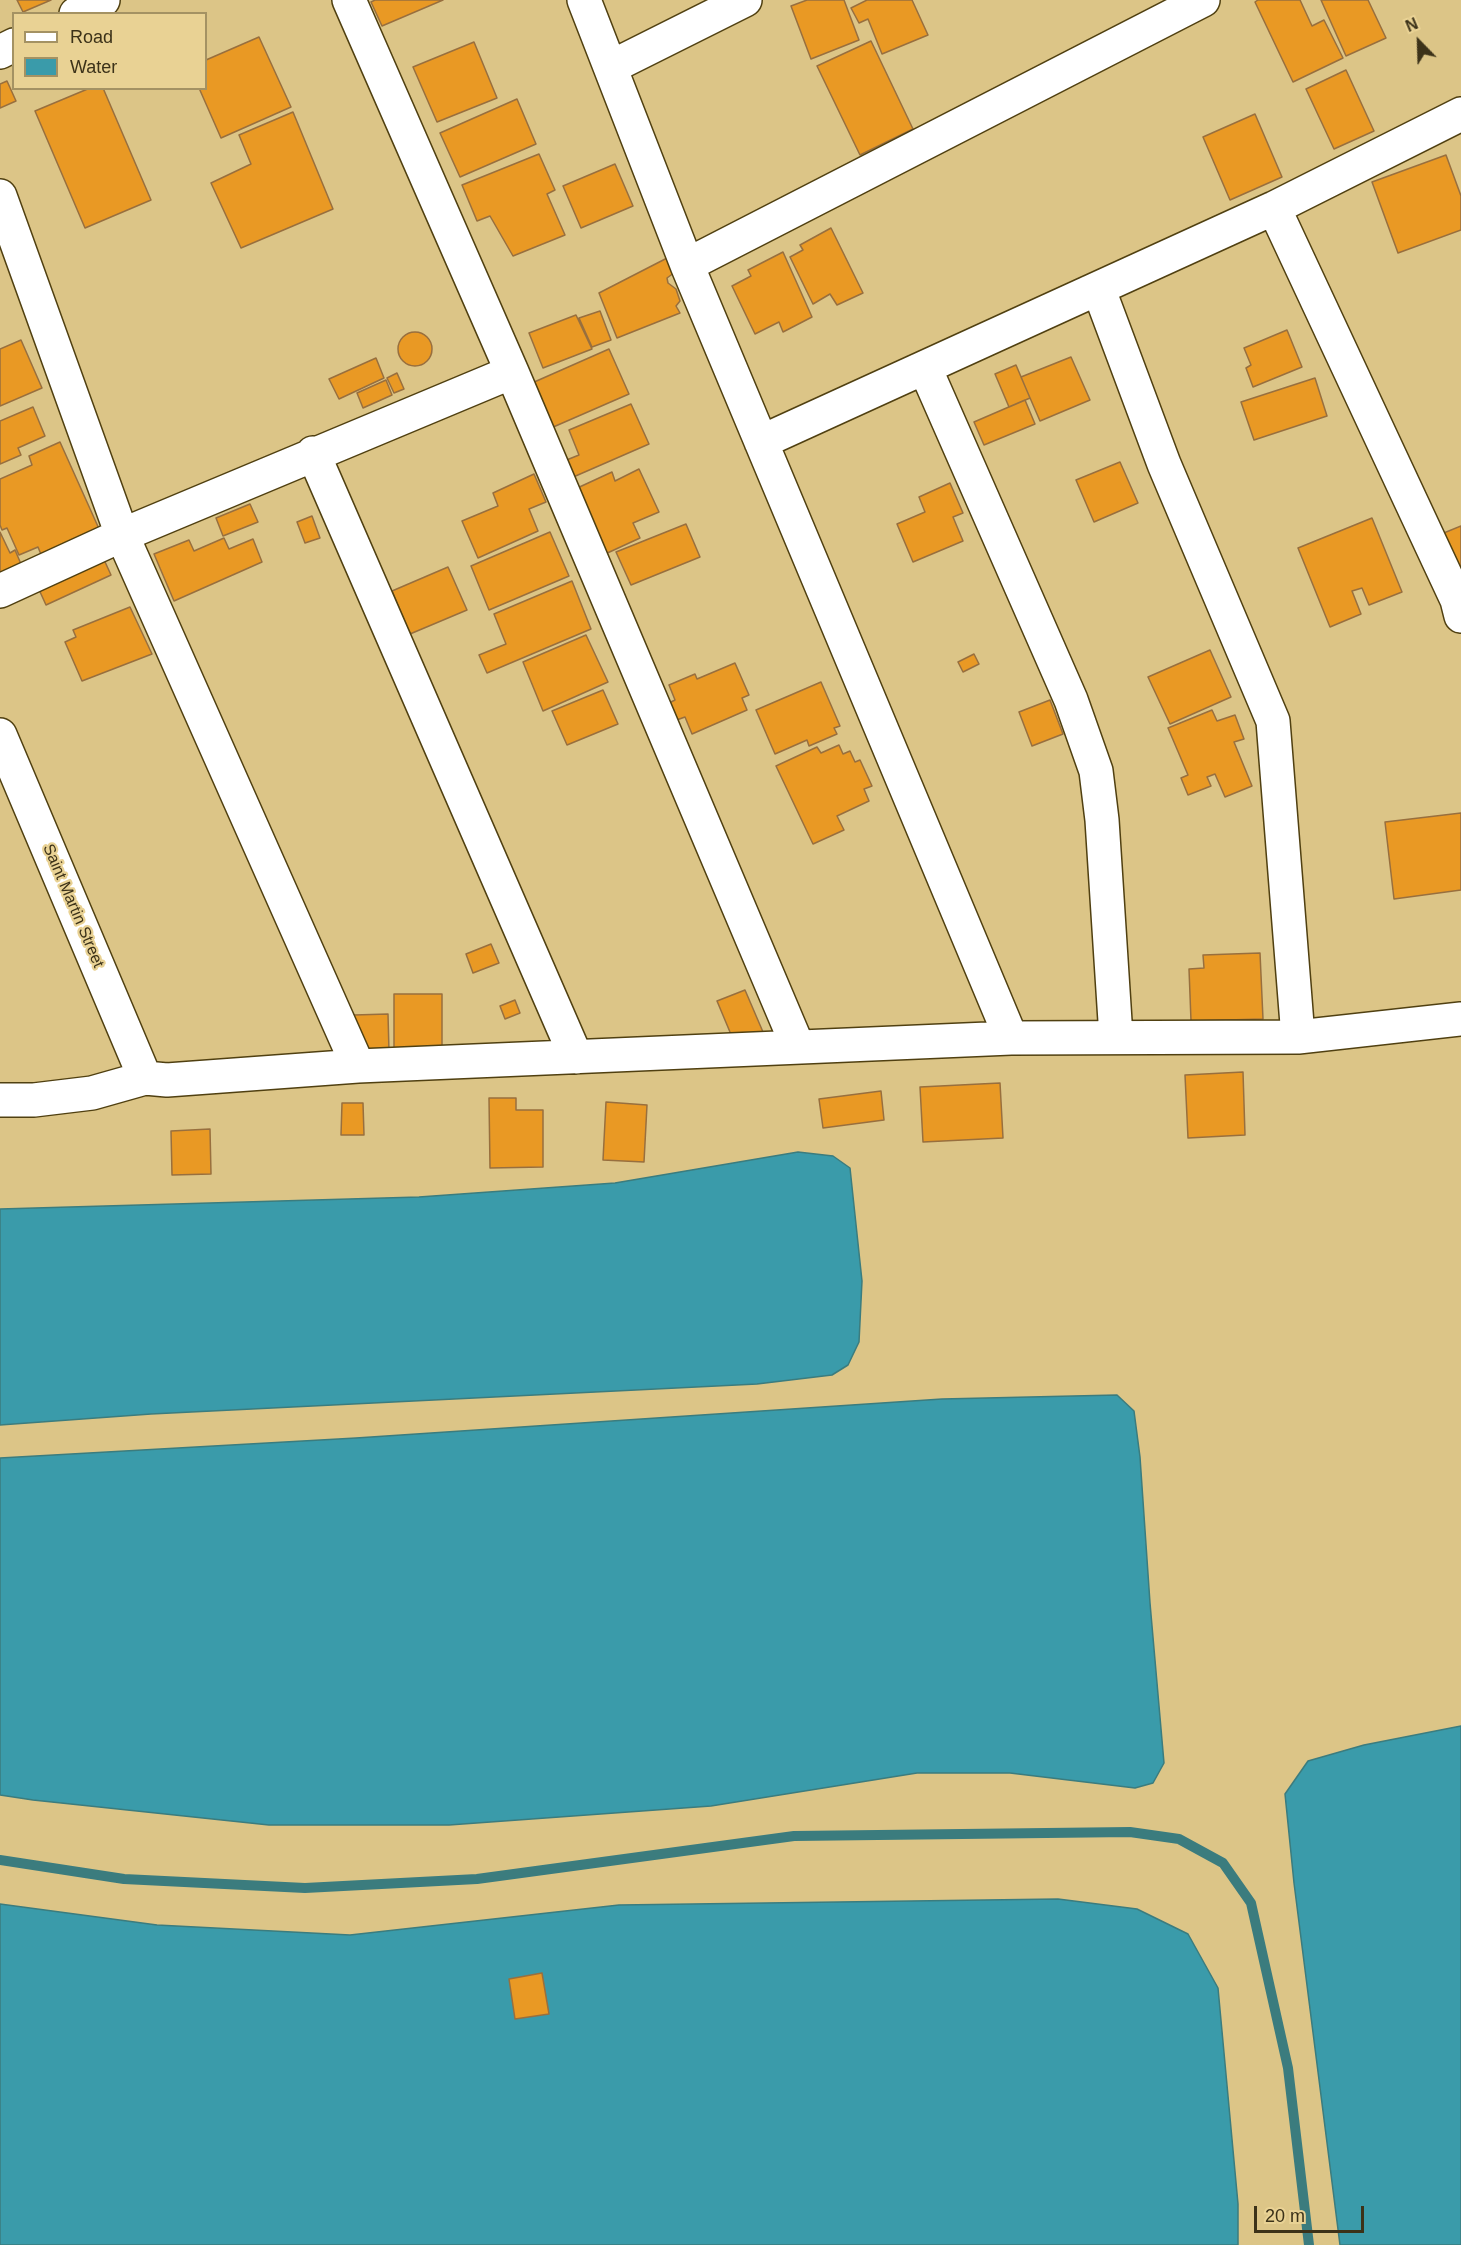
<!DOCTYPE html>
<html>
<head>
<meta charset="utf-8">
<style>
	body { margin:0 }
	#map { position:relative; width:1461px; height:2245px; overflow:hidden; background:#dcc587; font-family:Arial,sans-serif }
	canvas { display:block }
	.legend { position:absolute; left:12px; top:12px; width:195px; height:78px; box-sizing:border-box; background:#e9d294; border:2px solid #a49263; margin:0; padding:8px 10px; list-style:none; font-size:18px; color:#3c3219 }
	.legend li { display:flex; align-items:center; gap:12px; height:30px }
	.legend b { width:30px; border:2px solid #a49263 }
	.north { position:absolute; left:1389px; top:12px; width:60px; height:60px; -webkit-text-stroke:4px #e9d294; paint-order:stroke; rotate:337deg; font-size:16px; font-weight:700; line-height:24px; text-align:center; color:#3c3219 }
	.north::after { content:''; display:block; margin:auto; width:21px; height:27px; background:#3c3219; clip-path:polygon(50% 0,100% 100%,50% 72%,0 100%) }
	.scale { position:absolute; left:1254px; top:2206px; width:110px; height:27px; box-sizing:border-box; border:3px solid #3c3219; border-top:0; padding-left:8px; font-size:18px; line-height:21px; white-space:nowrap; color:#3c3219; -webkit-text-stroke:4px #e9d294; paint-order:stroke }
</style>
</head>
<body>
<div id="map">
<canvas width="1461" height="2245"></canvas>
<ul class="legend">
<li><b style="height:8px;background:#fff"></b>Road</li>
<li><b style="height:16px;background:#3a9baa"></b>Water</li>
</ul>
<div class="north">N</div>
<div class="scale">20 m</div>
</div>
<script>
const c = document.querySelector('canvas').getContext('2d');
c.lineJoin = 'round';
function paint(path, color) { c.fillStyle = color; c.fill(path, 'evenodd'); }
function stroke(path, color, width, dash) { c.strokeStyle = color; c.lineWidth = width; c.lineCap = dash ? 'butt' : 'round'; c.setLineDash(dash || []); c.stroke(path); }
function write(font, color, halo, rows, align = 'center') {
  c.font = font + ' Arial,sans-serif'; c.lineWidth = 4.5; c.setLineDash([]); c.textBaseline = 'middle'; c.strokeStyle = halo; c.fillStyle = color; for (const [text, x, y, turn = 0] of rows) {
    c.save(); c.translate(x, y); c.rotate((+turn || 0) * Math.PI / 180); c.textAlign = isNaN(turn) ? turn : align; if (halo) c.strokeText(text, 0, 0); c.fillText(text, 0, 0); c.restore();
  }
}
const water = new Path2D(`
	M798,1152L833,1156L850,1168L862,1281L859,1342L848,1365L832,1375L757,1384L151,1414L0,1425V1209L419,1197L615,1183Z
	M1117,1395L1134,1411L1140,1457L1150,1603L1164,1763L1153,1783L1135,1788L1010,1773H917L711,1806L449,1825H269L33,1800L0,1795V1458L356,1438L942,1399Z
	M1461,1726V2245H1340L1294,1883L1285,1794L1308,1761L1364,1745Z
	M1058,1899L1137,1909L1188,1934L1218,1988L1238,2204V2245H0V1904L157,1925L350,1935L619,1905Z`);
paint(water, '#3a9baa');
stroke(water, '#3b7c7e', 1.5);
stroke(new Path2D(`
	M0,1860L124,1879L305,1888L477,1879L794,1836L1130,1832L1179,1839L1223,1863L1251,1903L1288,2068L1309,2245`), '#3b7c7e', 10);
const building = new Path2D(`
	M17,0H51L23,12Z
	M375,0H443L382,26L371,2Z
	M807,0H844L859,40L811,59L791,6Z
	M867,0H912L928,35L882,54L868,19L859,23L851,8Z
	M1258,0H1300L1312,26L1324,20L1343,58L1293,82L1255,2Z
	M1321,0H1368L1386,38L1346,56Z
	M259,37L291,107L221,138L199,88H206V60Z
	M871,41L913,129L860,155L817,66Z
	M474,42L497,98L437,122L413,67Z
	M1346,70L1374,131L1334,149L1306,89Z
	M7,81L16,101L0,108V84Z
	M90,88H103L151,200L85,228L35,111Z
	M517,99L536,144L460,177L440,133Z
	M293,112L333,209L241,248L211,183L251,164L239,135Z
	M1255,114L1282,177L1230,200L1203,137Z
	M539,154L555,190L547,194L565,235L513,256L490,216L477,221L462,185Z
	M1446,155L1461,196V230L1398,253L1372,182Z
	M615,164L633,206L581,228L563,186Z
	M831,228L863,293L837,305L830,294L813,304L790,257L803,250L800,245Z
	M783,252L812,317L783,332L779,322L755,334L732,286L751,276L748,270Z
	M671,256L678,270L667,278L668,283L676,289L680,301L676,306L680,313L617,338L599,293Z
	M600,311L611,340L592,347L579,318Z
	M576,315L592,349L543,368L529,333Z
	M1287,330L1302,367L1253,387L1246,368L1251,365L1244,348Z
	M398 349a17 17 0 1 1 34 0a17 17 0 1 1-34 0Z
	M21,340L42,388L0,406V349Z
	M609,349L629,394L551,428L532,383Z
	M1071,357L1090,400L1040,421L1021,377Z
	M376,358L384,378L339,399L329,379Z
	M1016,365L1030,398L1009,407L995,374Z
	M397,373L404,389L394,393L387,378Z
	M1315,378L1327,416L1254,440L1241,402Z
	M386,380L392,395L363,408L357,393Z
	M1025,400L1035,424L984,445L974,422Z
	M631,404L649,444L571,478L564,461L579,455L569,430Z
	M33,407L45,436L18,448L21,455L0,464V421Z
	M60,442L100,531L42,557L38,547L19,555L7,528L2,530L0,525V479L32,465L29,456Z
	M1120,462L1138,503L1094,522L1076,480Z
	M639,469L659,512L633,523L640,538L603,555L573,490L612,472L615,481Z
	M534,474L546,502L529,509L538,531L478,558L462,521L498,506L493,493Z
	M950,483L963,513L953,517L963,541L913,562L897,524L925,512L919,497Z
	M250,504L258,522L223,536L216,518Z
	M312,516L320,538L305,543L297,522Z
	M1372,518L1402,592L1369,605L1362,588L1352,591L1361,614L1330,627L1298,548Z
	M686,524L700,557L631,585L616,552Z
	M1461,526V601L1434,537Z
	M0,532L10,553L15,550L24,571L0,583Z
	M550,532L569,576L489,610L471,566Z
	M224,538L229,549L253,539L262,562L174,601L154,554L189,540L194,551Z
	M101,553L111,575L46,605L36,583Z
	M448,567L467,610L410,634L392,591Z
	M572,581L591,629L487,673L479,655L506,644L494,614Z
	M130,607L152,654L82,681L65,642L76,637L73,630Z
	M586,635L608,682L543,711L523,662Z
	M1210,650L1231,697L1170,724L1148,677Z
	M974,654L979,664L963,672L958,662Z
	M735,663L749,695L742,698L747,710L692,734L685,717L674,721L667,704L675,700L669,685L695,674L697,679Z
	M821,682L840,726L834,728L837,734L809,746L807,740L775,754L756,710Z
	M603,690L618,724L567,745L552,711Z
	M1050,700L1063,734L1032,746L1019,712Z
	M1212,710L1217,721L1235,715L1244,739L1234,742L1252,786L1225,797L1215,774L1207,777L1211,786L1188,795L1181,778L1188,775L1168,728Z
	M839,745L843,754L850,751L855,762L860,760L872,786L864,789L869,801L837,816L844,830L813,844L776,766L817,747L821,753Z
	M1461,813V890L1394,899L1385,822Z
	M491,944L499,963L473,973L466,954Z
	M1260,953L1263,1019L1191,1021L1189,969L1204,968L1203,955Z
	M745,990L763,1032L735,1044L717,1001Z
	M394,994H442V1056L394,1057Z
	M515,1000L520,1013L505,1019L500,1006Z
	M388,1014L389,1052L355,1053L354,1015Z
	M1243,1072L1245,1135L1188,1138L1185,1075Z
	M1000,1083L1003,1138L923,1142L920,1087Z
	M881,1091L884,1120L823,1128L819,1099Z
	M489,1098H516V1110H543V1167L490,1168Z
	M606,1102L647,1105L644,1162L603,1160Z
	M342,1103H363L364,1135H341Z
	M210,1129L211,1174L172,1175L171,1131Z
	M542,1973L549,2014L515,2019L509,1979Z`);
paint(building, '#e99924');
stroke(building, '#986f3e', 1.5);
const minor = new Path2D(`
	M349,0L512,372L798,1047
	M584,0L687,265L1011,1038
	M76,14L103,0
	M0,52L14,45
	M611,67L745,0
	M0,196L122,535L358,1066
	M1274,208L1457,600L1461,616
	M687,265L1203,0
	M1099,290L1164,464L1273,721L1298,1037
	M925,368L1071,700L1096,771L1102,820L1116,1037
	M761,442L1274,208L1461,114
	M313,453L576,1057
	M0,591L122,535L512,372
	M0,735L145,1078
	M0,1100H34L92,1093L145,1078L167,1080L358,1066L1011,1038L1298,1037L1461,1019`);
stroke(minor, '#504011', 36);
stroke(minor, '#fff', 33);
write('16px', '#3c3219', '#e9d294', [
	["Saint Martin Street",73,906,67]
]);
</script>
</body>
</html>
